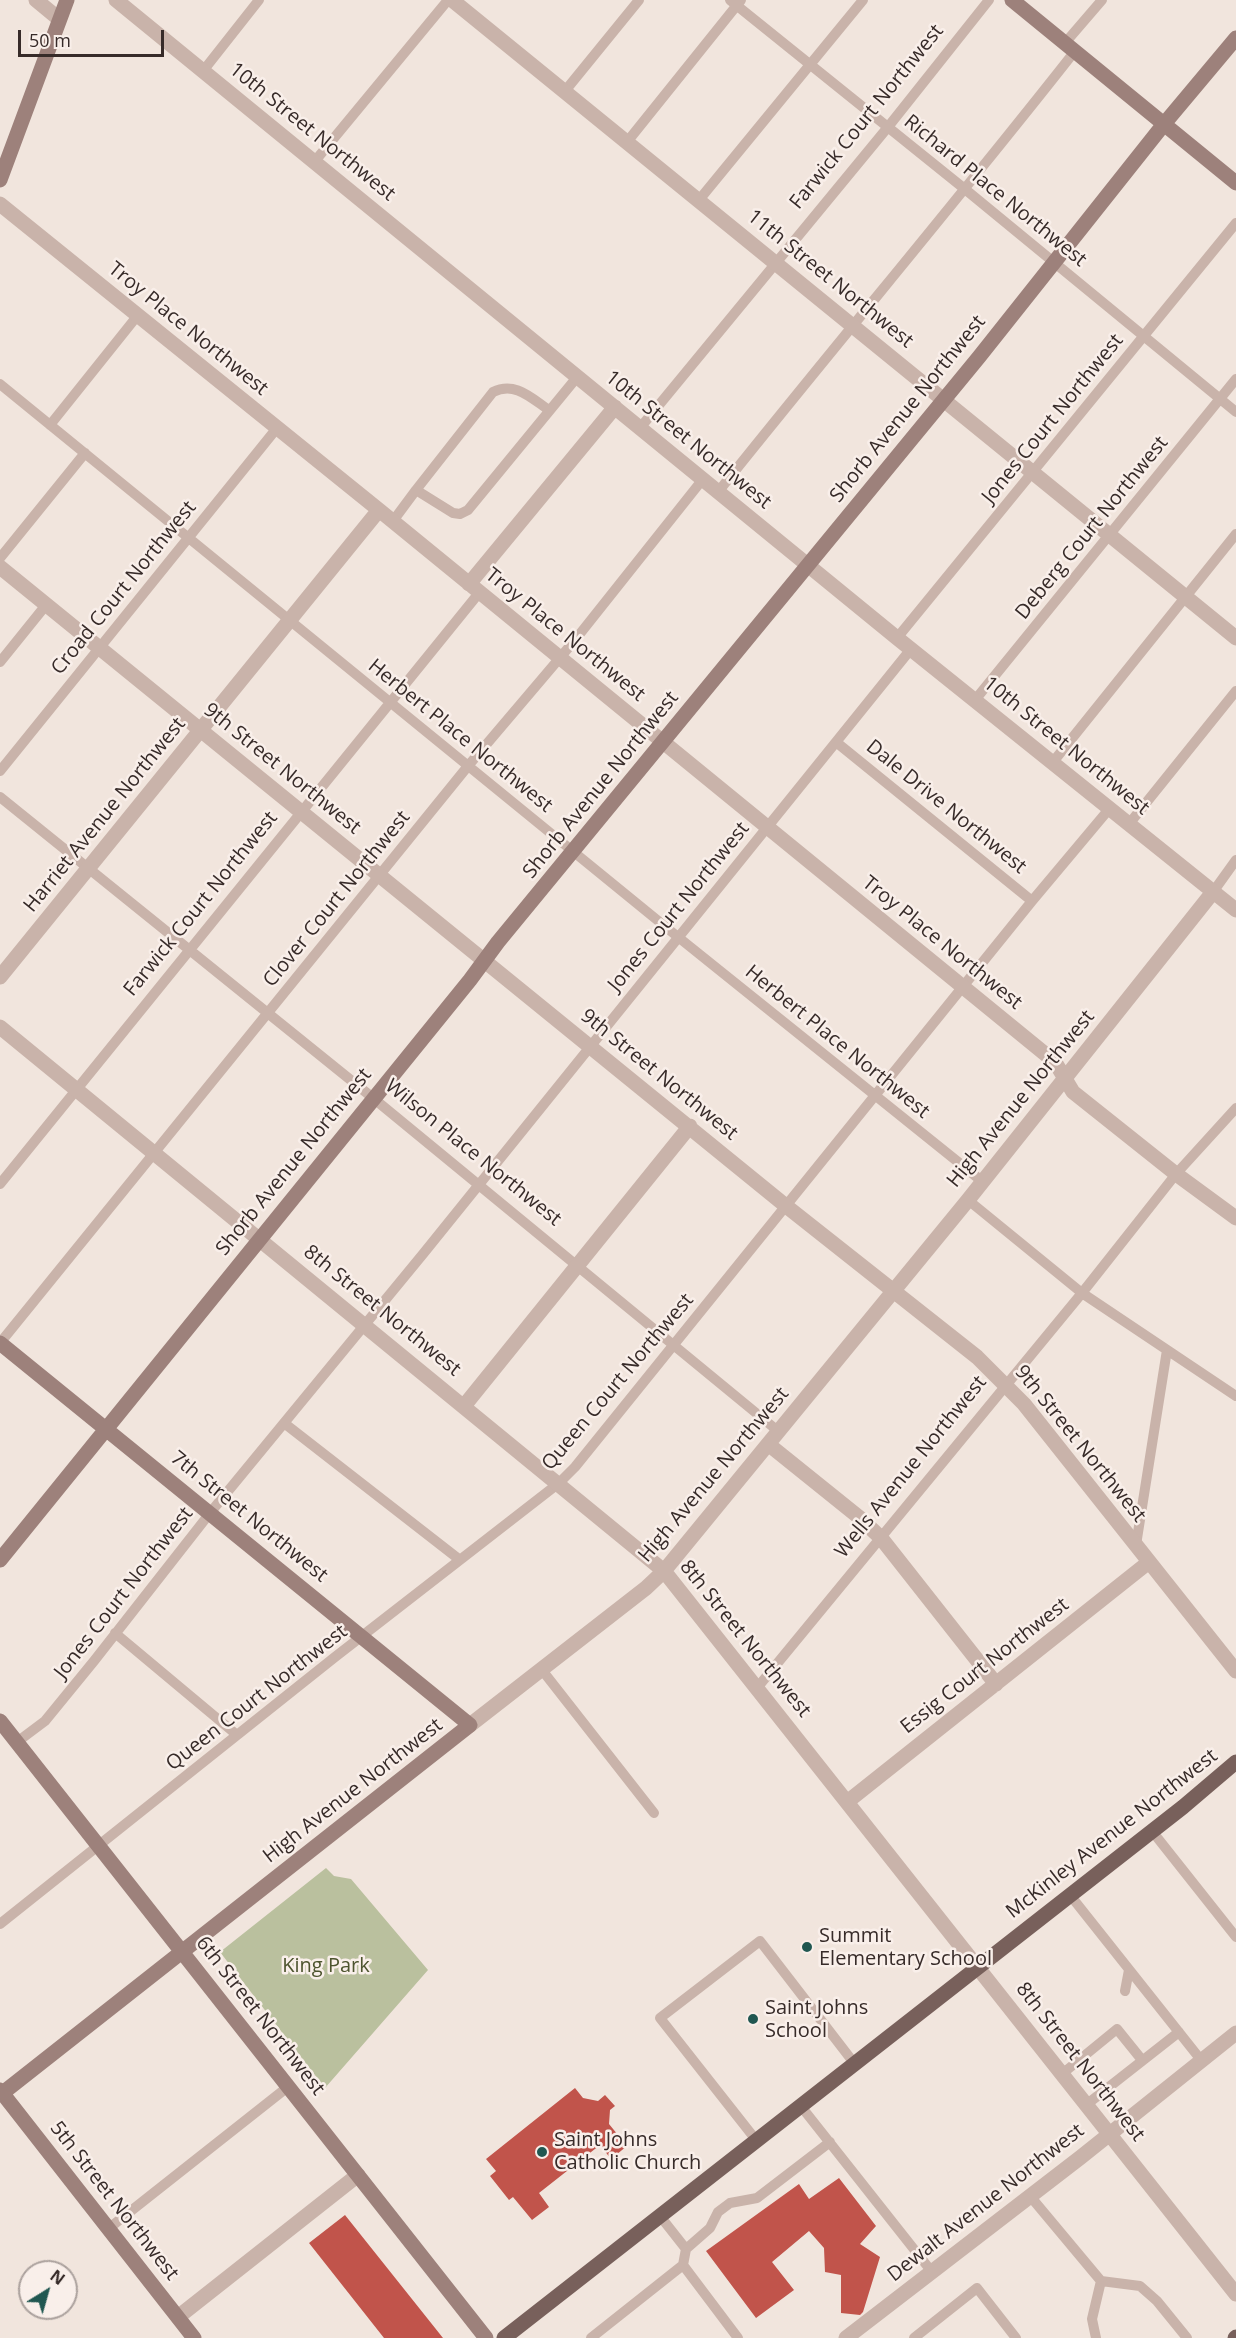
<!DOCTYPE html>
<html>
<head>
<meta charset="utf-8">
<style>
	body { margin:0 }
	#map { position:relative; width:1236px; height:2338px; overflow:hidden; background:#f1e5dd; font-family:"Open Sans",sans-serif }
	canvas { display:block }
	.north { position:absolute; left:18px; top:2260px; width:60px; height:60px; box-sizing:border-box; background:#f9efea; border:2px solid #aba19d; border-radius:50%; rotate:37deg; font-size:16px; font-weight:700; line-height:24px; text-align:center; color:#372b29 }
	.north::after { content:''; display:block; margin:auto; width:21px; height:27px; background:#205751; clip-path:polygon(50% 0,100% 100%,50% 72%,0 100%) }
	.scale { position:absolute; left:18px; top:30px; width:146px; height:27px; box-sizing:border-box; border:3px solid #372b29; border-top:0; padding-left:8px; font-size:18px; line-height:21px; white-space:nowrap; color:#372b29; -webkit-text-stroke:4px #f9efea; paint-order:stroke }
</style>
</head>
<body>
<div id="map">
<canvas width="1236" height="2338"></canvas>
<div class="north">N</div>
<div class="scale">50 m</div>
</div>
<script>
const c = document.querySelector('canvas').getContext('2d');
c.lineJoin = 'round';
function paint(path, color) { c.fillStyle = color; c.fill(path, 'evenodd'); }
function stroke(path, color, width, dash) { c.strokeStyle = color; c.lineWidth = width; c.lineCap = dash ? 'butt' : 'round'; c.setLineDash(dash || []); c.stroke(path); }
function write(font, color, halo, rows, align = 'center') {
  c.font = font + ' "Open Sans",sans-serif'; c.lineWidth = 5; c.setLineDash([]); c.textBaseline = 'middle'; c.strokeStyle = halo; c.fillStyle = color; for (const [text, x, y, turn = 0] of rows) {
    c.save(); c.translate(x, y); c.rotate((+turn || 0) * Math.PI / 180); c.textAlign = isNaN(turn) ? turn : align; if (halo) c.strokeText(text, 0, 0); c.fillText(text, 0, 0); c.restore();
  }
}
paint(new Path2D(`
	M326,1868L334,1876L351,1879L428,1970L325,2088L220,1952Z`), '#bac09e');
paint(new Path2D(`
	M575,2088L583,2098L598,2101L605,2095L615,2106L610,2110L609,2124L627,2146L611,2159L600,2145L539,2193L549,2207L532,2220L513,2197L509,2200L490,2176L496,2171L486,2159Z
	M839,2178L876,2226L860,2244L880,2257L863,2312L860,2315L841,2313V2275L825,2272L824,2248L809,2231L772,2262L794,2290L756,2318L706,2251L799,2184L809,2199Z
	M345,2215L443,2338H384L309,2243Z`), '#c1544b');
stroke(new Path2D(`
	M730,0L966,190L1236,412
	M1065,43L1102,0
	M203,71L259,0
	M565,91L639,0
	M627,142L741,0
	M315,161L448,0
	M699,200L863,0
	M0,384L678,937L983,1182
	M50,425L138,315
	M640,428L888,127L989,0
	M416,490L493,392C515,381 531,398 549,410
	M718,492C836,344 958,200 1075,51
	M393,521L416,490L453,513L460,514L468,510L578,376
	M0,558L85,453
	M897,638L1236,223
	M0,662L46,605
	M975,700L1236,379
	M836,742L1032,901
	M1053,762L1236,534
	M0,771L277,428
	M0,797L373,1098L778,1431
	M1129,824L1236,691
	M1213,892L1236,860
	M0,1184L479,593
	M968,1200L1082,1293L1236,1396
	M0,1343L468,766L575,640L703,479
	M284,1423L460,1560
	M1136,1545L1167,1350
	M115,1633L237,1735
	M542,1670L654,1813
	M757,1688L1082,1293L1176,1174L1236,1108
	M17,1742L45,1721L94,1661L210,1513L423,1254L911,649
	M1152,1831L1236,1937
	M1070,1895L1201,2060
	M0,1924L335,1657L559,1483L575,1467L1032,901L1110,808
	M1125,1991L1129,1970
	M1062,2074L1117,2029L1142,2060
	M800,2105L932,2272
	M1086,2105L1179,2032
	M756,2140L660,2018L760,1941L854,2063
	M1030,2196L1101,2281L1140,2286L1157,2301L1187,2338
	M660,2216L686,2249
	M108,2229L289,2086
	M683,2265L738,2338
	M591,2338L683,2265L686,2249L710,2228L718,2212L730,2203L757,2198L830,2142
	M914,2338L977,2288L1016,2338
	M1096,2338L1092,2319L1101,2281`), '#c9b3aa', 10);
stroke(new Path2D(`
	M36,0L59,19
	M116,0L897,638L1236,910
	M452,0L1236,638
	M0,204L379,510L1055,1062L1073,1092L1176,1174L1236,1218
	M0,567L786,1206L977,1357L1024,1404L1236,1671
	M469,584L615,407
	M0,977L379,510
	M0,1027L664,1571L1236,2294
	M464,1406L690,1126
	M768,1444L860,1518L881,1538L996,1684
	M470,1725L646,1588L664,1571L968,1200L1213,892
	M847,1802L1149,1562
	M178,2317L358,2175
	M846,2338L1081,2157L1236,2033`), '#c9b3aa', 15);
stroke(new Path2D(`
	M1012,0L1236,183
	M0,180L67,0
	M0,1343L470,1725L0,2095
	M0,1560L470,980L498,942L979,357L1164,124L1236,38
	M0,1721L486,2338
	M0,2090L194,2338`), '#9d817b', 15);
stroke(new Path2D(`
	M504,2338L1183,1807L1236,1762
	M1235,2338L1236,2337`), '#78605b', 15);
for (const [x, y, r, color] of [
	[807,1947,6,"#205751"],
	[753,2019,6,"#205751"],
	[542,2152,6,"#205751"]
]) { const dot = new Path2D(); dot.arc(x, y, r, 0, 2 * Math.PI); c.fillStyle = color; c.fill(dot); stroke(dot, '#f9efea', 2); }
write('20px', '#372b29', '#f9efea', [
	["Farwick Court Northwest",867,117,-51],
	["10th Street Northwest",312,132,39],
	["Richard Place Northwest",995,191,39],
	["11th Street Northwest",830,279,39],
	["Troy Place Northwest",188,329,39],
	["Shorb Avenue Northwest",908,409,-51],
	["Jones Court Northwest",1053,419,-51],
	["10th Street Northwest",688,440,39],
	["Deberg Court Northwest",1092,528,-51],
	["Croad Court Northwest",124,588,-51],
	["Troy Place Northwest",565,635,39],
	["Herbert Place Northwest",460,736,39],
	["10th Street Northwest",1066,746,39],
	["9th Street Northwest",282,769,39],
	["Shorb Avenue Northwest",601,785,-51],
	["Dale Drive Northwest",946,807,39],
	["Harriet Avenue Northwest",105,815,-51],
	["Clover Court Northwest",337,899,-51],
	["Farwick Court Northwest",201,904,-51],
	["Jones Court Northwest",679,907,-51],
	["Troy Place Northwest",942,943,39],
	["Herbert Place Northwest",837,1042,39],
	["9th Street Northwest",659,1075,39],
	["High Avenue Northwest",1021,1099,-51],
	["Wilson Place Northwest",473,1153,39],
	["Shorb Avenue Northwest",294,1162,-51],
	["8th Street Northwest",382,1311,39],
	["Queen Court Northwest",618,1382,-50],
	["9th Street Northwest",1080,1444,51],
	["Wells Avenue Northwest",911,1467,-51],
	["High Avenue Northwest",714,1475,-50],
	["7th Street Northwest",249,1517,39],
	["Jones Court Northwest",124,1593,-52],
	["8th Street Northwest",745,1639,51],
	["Essig Court Northwest",985,1666,-38],
	["Queen Court Northwest",257,1698,-38],
	["High Avenue Northwest",353,1791,-38],
	["McKinley Avenue Northwest",1112,1834,-38],
	["6th Street Northwest",260,2016,52],
	["8th Street Northwest",1080,2062,52],
	["5th Street Northwest",114,2201,52],
	["Dewalt Avenue Northwest",986,2203,-38]
]);
write('20px', '#372b29', '#f9efea', [
	["Summit",819,1936],
	["Elementary School",819,1959],
	["Saint Johns",765,2008],
	["School",765,2031],
	["Saint Johns",554,2140],
	["Catholic Church",554,2163]
], 'left');
write('20px', '#4d542e', '#f9efea', [
	["King Park",326,1966]
]);
</script>
</body>
</html>
